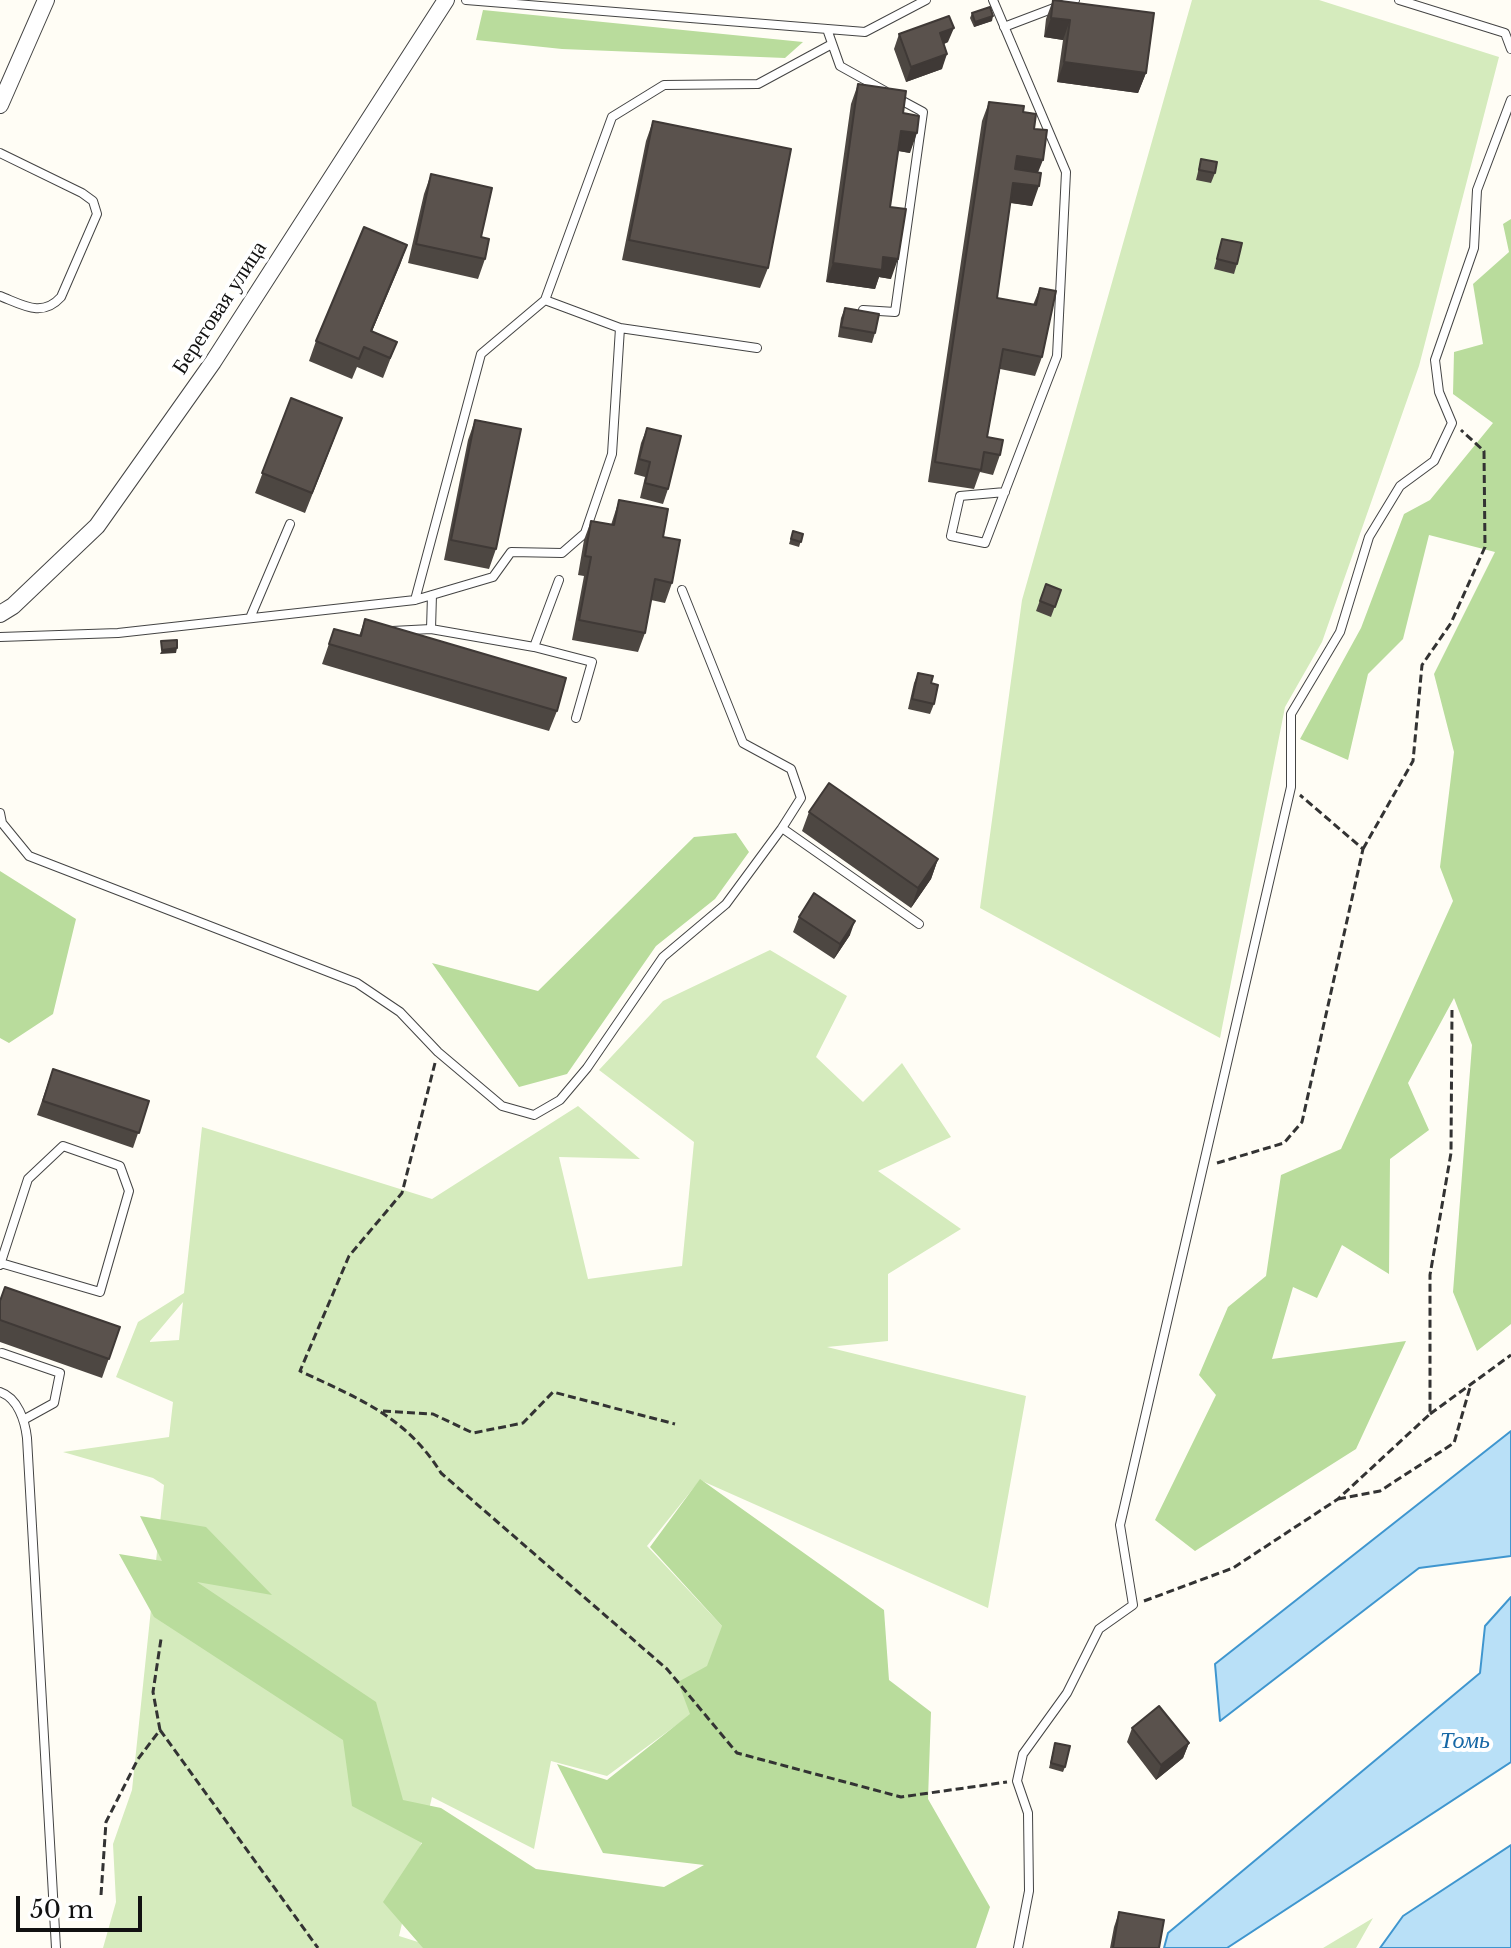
<!DOCTYPE html>
<html>
<head>
<meta charset="utf-8">
<style>
	body { margin:0 }
	#map { position:relative; width:1511px; height:1948px; overflow:hidden; background:#fffdf5; font-family:"Libre Baskerville",serif }
	canvas { display:block }
	.scale { position:absolute; left:16px; top:1896px; width:126px; height:36px; box-sizing:border-box; border:4px solid #111; border-top:0; padding-left:10px; font-size:24px; line-height:28px; white-space:nowrap; color:#111; -webkit-text-stroke:6px #fff; paint-order:stroke }
</style>
</head>
<body>
<div id="map">
<canvas width="1511" height="1948"></canvas>
<div class="scale">50 m</div>
</div>
<script>
const c = document.querySelector('canvas').getContext('2d');
c.lineJoin = 'round';
function paint(path, color) { c.fillStyle = color; c.fill(path, 'evenodd'); }
function stroke(path, color, width, dash) { c.strokeStyle = color; c.lineWidth = width; c.lineCap = dash ? 'butt' : 'round'; c.setLineDash(dash || []); c.stroke(path); }
function write(font, color, halo, rows, align = 'center') {
  c.font = font + ' "Libre Baskerville",serif'; c.lineWidth = 8; c.setLineDash([]); c.textBaseline = 'middle'; c.strokeStyle = halo; c.fillStyle = color; for (const [text, x, y, turn = 0] of rows) {
    c.save(); c.translate(x, y); c.rotate((+turn || 0) * Math.PI / 180); c.textAlign = isNaN(turn) ? turn : align; if (halo) c.strokeText(text, 0, 0); c.fillText(text, 0, 0); c.restore();
  }
}
paint(new Path2D(`
	M1192,0H1319L1499,57L1419,366L1322,642L1285,707L1220,1038L980,908L1022,600Z
	M770,950L847,996L816,1057L863,1102L902,1063L951,1137L878,1171L961,1229L888,1274V1341L827,1347L1026,1396L988,1608L700,1480L647,1546L723,1627L697,1710L607,1776L551,1761L534,1849L432,1797L399,1936L437,1948H103L116,1902L113,1844L132,1790L164,1485L153,1478L63,1452L169,1437L173,1402L116,1377L138,1322L184,1293L202,1127L432,1199L578,1106L640,1159L559,1157L588,1279L682,1266L694,1142L599,1070L663,1001ZM183,1302L179,1340L150,1342V1341Z
	M1373,1918L1356,1948H1323Z`), '#d5ebbd');
paint(new Path2D(`
	M483,10L803,42L785,58L562,49L476,40Z
	M1511,219V1324L1477,1351L1453,1292L1472,1045L1454,998L1408,1083L1429,1130L1390,1159L1389,1274L1342,1245L1317,1298L1293,1287L1272,1359L1406,1341L1356,1449L1195,1551L1155,1520L1216,1395L1199,1375L1228,1307L1266,1276L1281,1175L1341,1149L1453,901L1440,867L1454,752L1434,674L1495,552L1429,535L1403,639L1368,674L1348,760L1300,739L1361,628L1404,514L1430,500L1493,423L1453,394L1454,352L1483,344L1473,284L1509,252L1503,224Z
	M736,833L749,852L715,899L656,946L567,1074L519,1087L432,963L538,991L694,837Z
	M0,871L76,919L53,1014L9,1043L0,1038Z
	M700,1479L884,1610L889,1680L931,1712L928,1799L990,1907L976,1948H423L383,1902L422,1843L352,1806L343,1740L154,1617L119,1554L162,1561L140,1516L206,1527L272,1595L197,1582L376,1702L403,1800L441,1808L536,1869L664,1887L704,1865L603,1853L557,1764L607,1780L690,1714L678,1682L707,1666L722,1626L650,1547Z`), '#b9dc9c');
const water = new Path2D(`
	M1511,1431V1556L1419,1568L1220,1721L1215,1664Z
	M1511,1597V1762L1227,1948H1164L1168,1933L1480,1673L1485,1626Z
	M1511,1845V1948H1380L1403,1916Z`);
paint(water, '#b9e0f7');
stroke(water, '#3f96cf', 2);
const service = new Path2D(`
	M466,0L865,32L926,0
	M993,0L1066,172L1057,356L985,543L951,536L960,496L1005,492
	M1399,0L1505,33L1511,49
	M1004,27L1075,0
	M827,29L840,66L885,91
	M0,153L82,193L93,201L97,214L61,297C42,318 23,305 0,296
	M545,300L620,328L757,348
	M863,310L895,312L923,112L897,98
	M682,590L743,743L791,769L801,798L782,828
	M432,595L431,629L534,647L559,580
	M415,600L481,354L545,300L612,117L664,85L758,84L832,44
	M250,618L290,524
	M392,631L431,629
	M0,637L118,633L415,600L493,577L511,552L562,553L585,533L612,454L620,328
	M534,647L592,662L576,718
	M0,813L2,823L29,856L357,983L400,1012L438,1052L502,1106L534,1115L560,1100L587,1068L663,957L726,904L782,828L919,924
	M0,1265L28,1179L63,1146L120,1166L129,1191L100,1292L1,1263
	M2,1353L60,1373L54,1403L25,1419
	M0,1392C18,1398 25,1421 27,1438L56,1948
	M1018,1948L1029,1891L1028,1813L1017,1781L1023,1754L1067,1693L1099,1629L1133,1605L1120,1525L1291,787V714L1340,632L1369,537L1400,486L1434,461L1452,423L1439,392L1435,360L1474,248L1477,190L1511,100`);
const minor = new Path2D(`
	M0,105L46,0
	M0,614L13,606L97,526L213,362L446,0`);
stroke(service, '#444', 10);
stroke(minor, '#444', 18);
stroke(new Path2D(`
	M1363,849L1413,761L1422,665L1451,623L1485,547L1484,451L1461,430
	M435,1063L402,1193L349,1256L300,1371C357,1398 406,1416 441,1473L667,1669L737,1753L901,1797L1007,1782
	M1217,1163L1284,1143L1302,1122L1363,849L1300,795
	M383,1411L433,1414L473,1433L523,1423L553,1392L675,1424
	M1430,1414L1511,1355
	M1338,1499L1380,1491L1454,1443L1471,1384
	M1144,1601L1233,1568L1338,1499L1430,1414V1275L1451,1153L1452,1010
	M160,1730L318,1948
	M101,1895L106,1822L138,1759L160,1730L153,1692L161,1639`), '#333', 3, [8, 4]);
stroke(service, '#fff', 8);
stroke(minor, '#fff', 16);
paint(new Path2D(`
	M1053,0L1146,73L1138,93L1057,82L1063,40L1044,37L1046,19Z
	M972,13L992,21L974,27L970,18Z
	M899,34L948,42L944,44L942,69L906,82L894,49Z
	M858,84L903,113L910,153L898,151L890,207L891,279L879,277L875,289L826,282L851,104Z
	M989,102L1034,129L1038,172L1032,206L1010,203L997,298L1033,305L1040,288L1042,357L1035,376L1000,369L987,437L1000,455L993,475L980,472L974,489L928,482L982,121Z
	M653,121L768,268L760,288L622,260L646,141Z
	M1201,159L1215,173L1211,183L1196,180Z
	M431,174L481,237L485,259L478,279L408,263L424,194Z
	M1222,239L1237,264L1234,274L1214,269Z
	M407,245L372,331L397,342L383,378L357,367L352,379L309,361L316,341Z
	M845,308L875,333L872,343L838,337L841,318Z
	M291,398L335,437L305,513L255,493Z
	M475,420L496,549L489,569L444,560L468,440Z
	M647,428L668,489L663,504L640,498L645,477L634,474L641,443Z
	M619,500L663,537L672,583L665,603L651,600L645,633L638,652L572,640L584,576L578,575L584,540L591,521L611,525Z
	M793,531L803,534L799,547L789,544Z
	M1046,584L1061,590L1051,617L1036,611Z
	M365,619L557,711L549,731L322,664L334,629L359,636Z
	M918,673L931,683L934,704L930,714L908,709L914,683Z
	M809,812L938,859L931,879L911,908L802,831Z
	M799,917L850,935L834,959L793,932Z
	M53,1069L149,1101L133,1148L37,1115Z
	M0,1301L120,1327L102,1378L0,1342Z
	M1132,1728L1189,1743L1183,1758L1156,1780L1127,1742Z
	M1055,1743L1065,1767L1063,1772L1049,1768Z
	M1119,1912L1159,1948H1110L1114,1927Z`), '#4d4742');
paint(new Path2D(`
	M993,16L992,21L974,27L975,22Z
	M1051,18L1070,20L1063,40L1044,37Z
	M954,28L948,42L934,48L940,33Z
	M947,54L942,69L906,82L911,67Z
	M1064,62L1146,73L1138,93L1057,82Z
	M901,131L917,133L910,153L894,150Z
	M1017,156L1043,160L1035,180L1010,176Z
	M1013,183L1039,186L1032,206L1006,202Z
	M407,245L400,265L364,350L371,331Z
	M883,257L898,259L891,279L879,277L875,289L826,282L833,263Z
	M177,648L176,653L160,654L162,650Z
	M938,859L931,879L911,908L918,888Z
	M855,921L850,935L834,959L840,944Z
	M1189,1743L1183,1758L1156,1780L1161,1765Z`), '#3f3936');
const building = new Path2D(`
	M1053,0L1154,13L1146,73L1064,62L1070,20L1051,18Z
	M990,7L993,16L975,22L972,13Z
	M949,16L954,28L940,33L947,54L911,67L899,34Z
	M858,84L906,91L903,113L919,116L917,133L901,131L890,207L906,209L898,259L883,257L882,270L833,263Z
	M989,102L1024,106L1023,112L1036,114L1034,129L1047,130L1043,160L1017,156L1015,169L1041,173L1039,186L1013,183L997,298L1036,305L1040,288L1056,291L1042,357L1003,349L987,437L1003,440L1000,455L984,452L981,470L935,462Z
	M653,121L791,149L768,268L629,240Z
	M1201,159L1217,162L1215,173L1199,170Z
	M431,174L492,188L481,237L489,239L485,259L416,244Z
	M364,227L407,245L371,331L397,342L390,358L364,347L359,359L316,341Z
	M1222,239L1242,243L1237,264L1217,259Z
	M845,308L879,314L875,333L841,327Z
	M291,398L342,418L312,493L262,473Z
	M475,420L521,429L496,549L451,540Z
	M647,428L681,436L668,489L645,483L650,462L639,459Z
	M619,500L668,509L663,537L680,540L672,583L655,579L645,633L579,620L591,557L585,556L591,521L614,525Z
	M793,531L803,534L801,542L791,539Z
	M1046,584L1061,590L1055,607L1040,601Z
	M365,619L566,678L557,711L329,644L334,629L361,636Z
	M177,640V648L162,650L161,641Z
	M918,673L933,676L931,683L938,685L934,704L912,699Z
	M829,783L938,859L918,888L809,812Z
	M814,893L855,921L840,944L799,917Z
	M53,1069L149,1101L139,1133L43,1101Z
	M5,1287L120,1327L109,1359L0,1320V1301Z
	M1159,1706L1189,1743L1161,1765L1132,1728Z
	M1055,1743L1070,1746L1065,1767L1051,1763Z
	M1119,1912L1164,1920L1159,1948H1113Z`);
paint(building, '#5a524d');
stroke(building, '#3f3936', 2);
write('22px', '#111', '#fff', [
	["Береговая улица",220,308,-57]
]);
write('italic 24px', '#1768a6', '#fff', [
	["Томь",1465,1741]
]);
</script>
</body>
</html>
